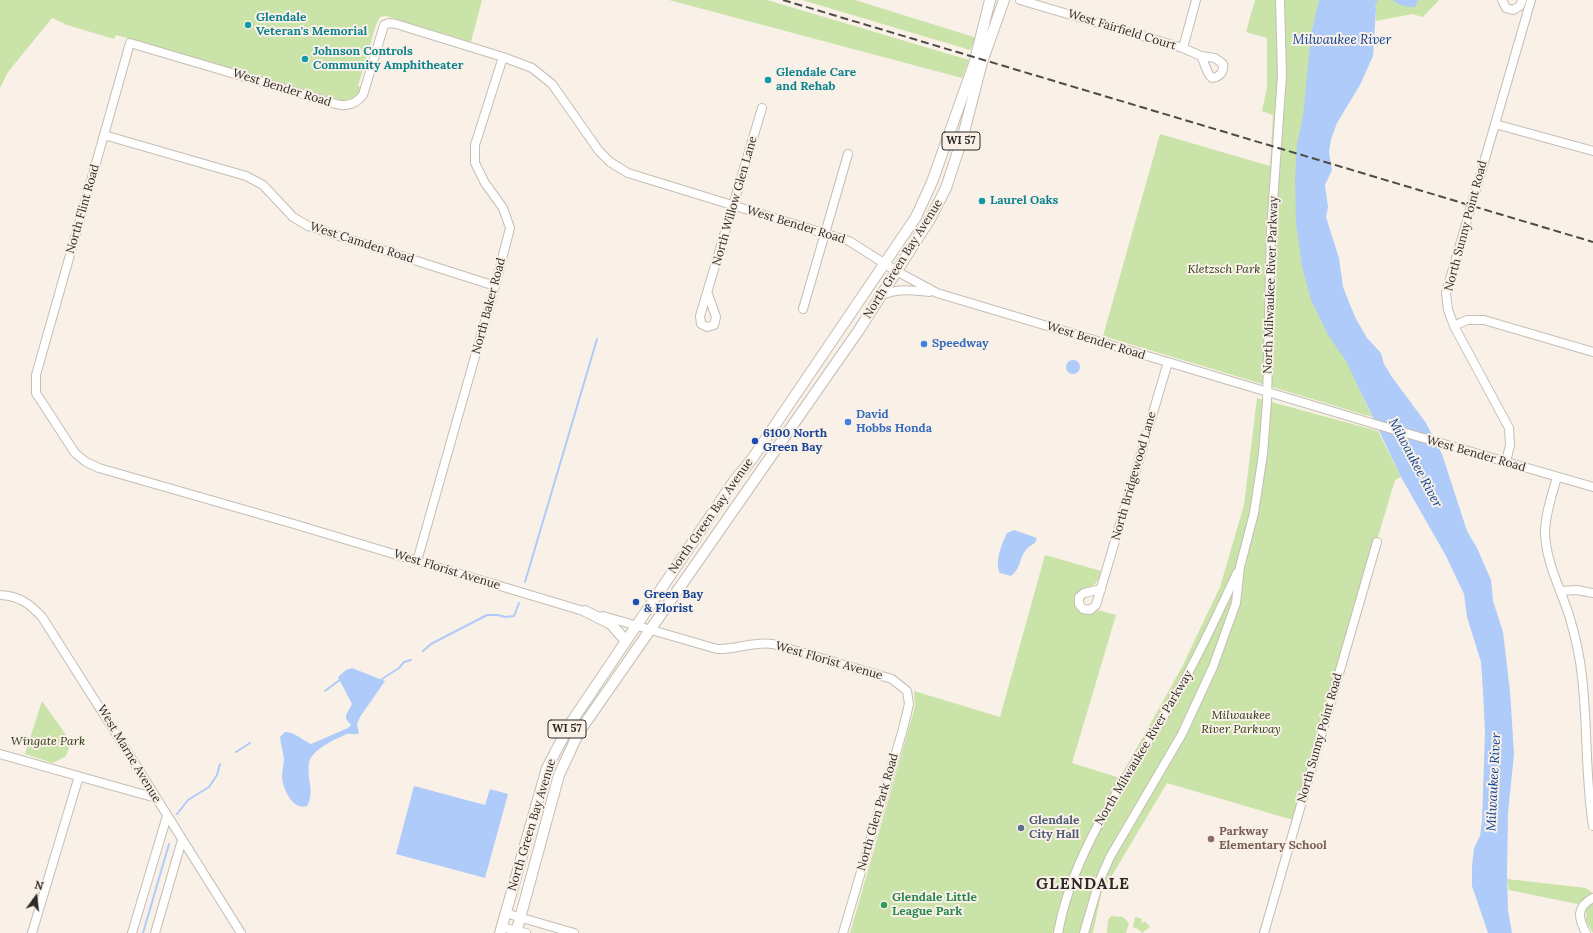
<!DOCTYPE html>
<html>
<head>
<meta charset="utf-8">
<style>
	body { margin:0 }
	#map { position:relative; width:1593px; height:933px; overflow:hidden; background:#f9f1e7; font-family:Lora,serif }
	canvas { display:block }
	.north { position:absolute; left:16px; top:877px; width:40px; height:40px; -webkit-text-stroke:3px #f9f1e7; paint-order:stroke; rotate:15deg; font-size:11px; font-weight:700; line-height:16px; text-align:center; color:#2c2926 }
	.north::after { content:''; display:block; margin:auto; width:14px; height:18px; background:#2c2926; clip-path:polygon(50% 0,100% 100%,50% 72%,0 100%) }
</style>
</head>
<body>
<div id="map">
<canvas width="1593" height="933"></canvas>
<div class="north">N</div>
</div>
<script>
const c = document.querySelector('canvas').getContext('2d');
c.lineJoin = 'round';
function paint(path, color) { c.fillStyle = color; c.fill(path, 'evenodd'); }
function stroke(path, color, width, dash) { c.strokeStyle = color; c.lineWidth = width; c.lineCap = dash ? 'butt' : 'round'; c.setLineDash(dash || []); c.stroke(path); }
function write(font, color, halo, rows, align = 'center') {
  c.font = font + ' Lora,serif'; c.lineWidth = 4; c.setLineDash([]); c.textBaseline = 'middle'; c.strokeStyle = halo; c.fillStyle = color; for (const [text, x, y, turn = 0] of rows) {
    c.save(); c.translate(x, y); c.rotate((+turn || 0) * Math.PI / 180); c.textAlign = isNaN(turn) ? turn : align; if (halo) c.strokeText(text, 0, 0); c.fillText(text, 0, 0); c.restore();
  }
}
paint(new Path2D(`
	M0,0H482L471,42L386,16L380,17L376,25L358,86L362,88L356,97L344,101L116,35L114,39L67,25L52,18L8,72L0,88Z
	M669,0H767L969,60L962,78Z
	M802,0H855L977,38L970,50Z
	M1255,0H1349L1311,185L1361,393L1372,417L1103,336L1160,134L1270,166L1273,115L1262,111L1267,87V38L1246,32Z
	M1373,0H1439L1423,17L1412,14L1376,21V9Z
	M1257,398L1378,431L1401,477L1395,480L1293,820L1167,783L1101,894L1093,933H850L913,714L915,704L914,691L1000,717L1045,555L1101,571C1098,583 1095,586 1083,589L1076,598L1091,613L1098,610L1116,615L1072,763L1120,778L1182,667L1220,587L1244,505Z
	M42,701L71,742L66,756L53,763L25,754Z
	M1507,879L1586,888L1593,893V933L1586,921V909L1577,904L1509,890Z
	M1111,916L1123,917L1129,923L1126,933H1107L1108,920Z
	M1135,917L1142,919L1141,924L1145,921L1150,927L1142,933L1138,929L1133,927Z`), '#c9e3a8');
paint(new Path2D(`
	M1319,0H1378L1375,5L1376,9L1373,56L1360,85L1337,123L1331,139L1329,152L1332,170L1325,185L1328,207L1326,217L1339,258L1343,287L1355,317L1367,338L1381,353L1384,364L1392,377L1426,423L1442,454L1467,531L1477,548L1491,580L1493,601L1503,632L1510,691L1514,754L1508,813L1507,874L1508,910L1512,933H1488L1472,886V867L1474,848L1480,836L1482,821L1485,732L1483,691L1481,662L1467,617L1464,594L1446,556L1401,477L1346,361L1328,335L1311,300L1302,267L1296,223L1295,177L1297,145L1303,116L1311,35Z
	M1393,0H1418V1L1415,7C1407,7 1399,6 1393,0Z
	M1066 367a7 7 0 1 1 14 0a7 7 0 1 1-14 0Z
	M1014,530L1037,538L1035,543C1017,552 1024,566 1011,576L1000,573C994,563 1002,543 1007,533Z
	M352,668L385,681L360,717L357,724L359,733C355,736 351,733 347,734C335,739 311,750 309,763C308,768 309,774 309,779C311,788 312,797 307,806C292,811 282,787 282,775C282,770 284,765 284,759C283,752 281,745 280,737L285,732C295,732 302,740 311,744L348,728L351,725L346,719V715L352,704L338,677L346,670Z
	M414,786L485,805L490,789L508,794L485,878L396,854Z`), '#aecbfa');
stroke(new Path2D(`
	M525,582L597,339
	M423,651L431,644L487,615H498L505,617L514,616L519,603
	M382,679L399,668L404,662L411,660
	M325,691L341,679
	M236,752L250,743
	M177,814L188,800L209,787L217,775L220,764
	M143,933L169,844`), '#aecbfa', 2);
const minor = new Path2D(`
	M1020,0L1183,48L1201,56L1215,58L1223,64C1224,72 1220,77 1212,78C1206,73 1205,63 1201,56
	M1502,0L1506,8L1513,10L1520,6L1522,0
	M1183,48L1196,0
	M1495,124L1593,151
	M104,135L246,176L263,185L293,217L308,226L495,286
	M708,294L716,317L714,325L707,327L701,324L700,316L762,108
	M882,295C899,288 911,290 929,292
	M803,309L848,154
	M1454,326L1467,320H1484L1593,352
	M1506,462L1510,445L1509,428L1454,326L1448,310L1446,293L1531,0
	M1557,477C1552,495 1545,515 1545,533C1546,562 1560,588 1569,615C1575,635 1580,656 1582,677C1588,727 1585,776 1593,826
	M417,561L495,286L510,228L503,208L485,183L475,163V145L503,57
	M1101,589L1084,593L1079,597V604L1083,609L1090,610L1096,605L1168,362
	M1560,591L1577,590L1593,593
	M0,595C19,596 29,603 42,617C109,722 175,827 241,933
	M590,613L294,524L99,468L86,462L75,453L36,393V375L130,43L336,104C347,107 356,104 363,95L384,25L389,23L396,24L503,57L532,68L552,84L599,151L610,162L628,173L849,241L898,272L937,293L1378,425L1593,487
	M603,616L717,649C735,650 754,641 773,644L892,679L907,691L909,704L903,729L843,933
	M0,754L156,798
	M505,913L574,933
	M501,927L526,933
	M32,933L79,776
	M132,933L167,816
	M155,933L182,840
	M1058,933C1073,849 1126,780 1168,709C1194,665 1215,620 1237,573
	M1084,933L1099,882L1110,857L1182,734L1213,667L1236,603L1240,567L1254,513L1263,454L1267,401L1271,230L1282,75L1280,0
	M1264,933L1377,542
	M1586,933C1578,918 1576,907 1593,898`);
const major = new Path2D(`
	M585,611L611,624L625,640
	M500,933L547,768L570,724L734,481L752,459L916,217L932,182L974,64L990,0
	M516,933L559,775L579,732L859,330L930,219L946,188L963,136L982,62L1004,0`);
stroke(minor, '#c5beb4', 10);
stroke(major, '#c5beb4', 12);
stroke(minor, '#fff', 8);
stroke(major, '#fff', 10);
stroke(new Path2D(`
	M783,0L1593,242`), '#4f4b47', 2, [8, 4]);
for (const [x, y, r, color] of [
	[248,25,4,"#0f9aa8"],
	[305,59,4,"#0f9aa8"],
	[768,80,4,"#0f9aa8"],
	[982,201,4,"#0f9aa8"],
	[924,344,4,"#3f7fe0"],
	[848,422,4,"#3f7fe0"],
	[755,441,4,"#1a4fb4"],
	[636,602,4,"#1a4fb4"],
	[1021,828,4,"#5c6f8a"],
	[1211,839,4,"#8d6e63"],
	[884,905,4,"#2e9e5b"]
]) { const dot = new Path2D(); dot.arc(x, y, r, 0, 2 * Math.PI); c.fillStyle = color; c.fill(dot); stroke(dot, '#f9f1e7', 1.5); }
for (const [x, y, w] of [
	[961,141,38],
	[567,729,38]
]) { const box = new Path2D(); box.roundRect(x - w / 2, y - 9, w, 18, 3); c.fillStyle = '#f9f1e7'; c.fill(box); stroke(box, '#2c2926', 1); }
write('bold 11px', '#2c2926', null, [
	["WI 57",961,141],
	["WI 57",567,729]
]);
write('bold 12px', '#0d838f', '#f9f1e7', [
	["Glendale",256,18],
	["Veteran's Memorial",256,32],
	["Johnson Controls",313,52],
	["Community Amphitheater",313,66],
	["Glendale Care",776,73],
	["and Rehab",776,87],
	["Laurel Oaks",990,201]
], 'left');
write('12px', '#2c2926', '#f9f1e7', [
	["West Fairfield Court",1122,30,17],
	["West Bender Road",282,88,17],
	["North Willow Glen Lane",735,201,-74],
	["North Flint Road",83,209,-74],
	["West Bender Road",796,225,17],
	["North Sunny Point Road",1466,226,-75],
	["West Camden Road",362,243,18],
	["North Green Bay Avenue",903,259,-58],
	["North Milwaukee River Parkway",1271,285,-88],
	["North Baker Road",489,306,-75],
	["West Bender Road",1096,341,17],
	["West Bender Road",1476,454,16],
	["North Bridgewood Lane",1134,476,-74],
	["North Green Bay Avenue",711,516,-55],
	["West Florist Avenue",447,570,17],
	["West Florist Avenue",829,661,16],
	["North Sunny Point Road",1320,738,-74],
	["North Milwaukee River Parkway",1144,748,-59],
	["West Marne Avenue",129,754,59],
	["North Glen Park Road",878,812,-74],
	["North Green Bay Avenue",532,825,-73]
]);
write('italic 12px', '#2c3a16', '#f9f1e7', [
	["Kletzsch Park",1224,270],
	["Milwaukee",1241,716],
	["River Parkway",1241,730],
	["Wingate Park",48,742]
]);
write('bold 12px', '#366cbe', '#f9f1e7', [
	["Speedway",932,344],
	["David",856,415],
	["Hobbs Honda",856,429]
], 'left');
write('bold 12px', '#164399', '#f9f1e7', [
	["6100 North",763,434],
	["Green Bay",763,448],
	["Green Bay",644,595],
	["& Florist",644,609]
], 'left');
write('bold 12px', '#4e5e75', '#f9f1e7', [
	["Glendale",1029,821],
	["City Hall",1029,835]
], 'left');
write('bold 12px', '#785e54', '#f9f1e7', [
	["Parkway",1219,832],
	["Elementary School",1219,846]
], 'left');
write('bold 12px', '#27864d', '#f9f1e7', [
	["Glendale Little",892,898],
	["League Park",892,912]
], 'left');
write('italic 13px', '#073d94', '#f9f1e7', [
	["Milwaukee River",1342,40],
	["Milwaukee River",1415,463,62],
	["Milwaukee River",1494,782,-87]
]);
c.letterSpacing = '1px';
write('bold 16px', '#2c2926', '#f9f1e7', [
	["GLENDALE",1083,884]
]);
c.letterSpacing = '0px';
</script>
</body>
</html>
